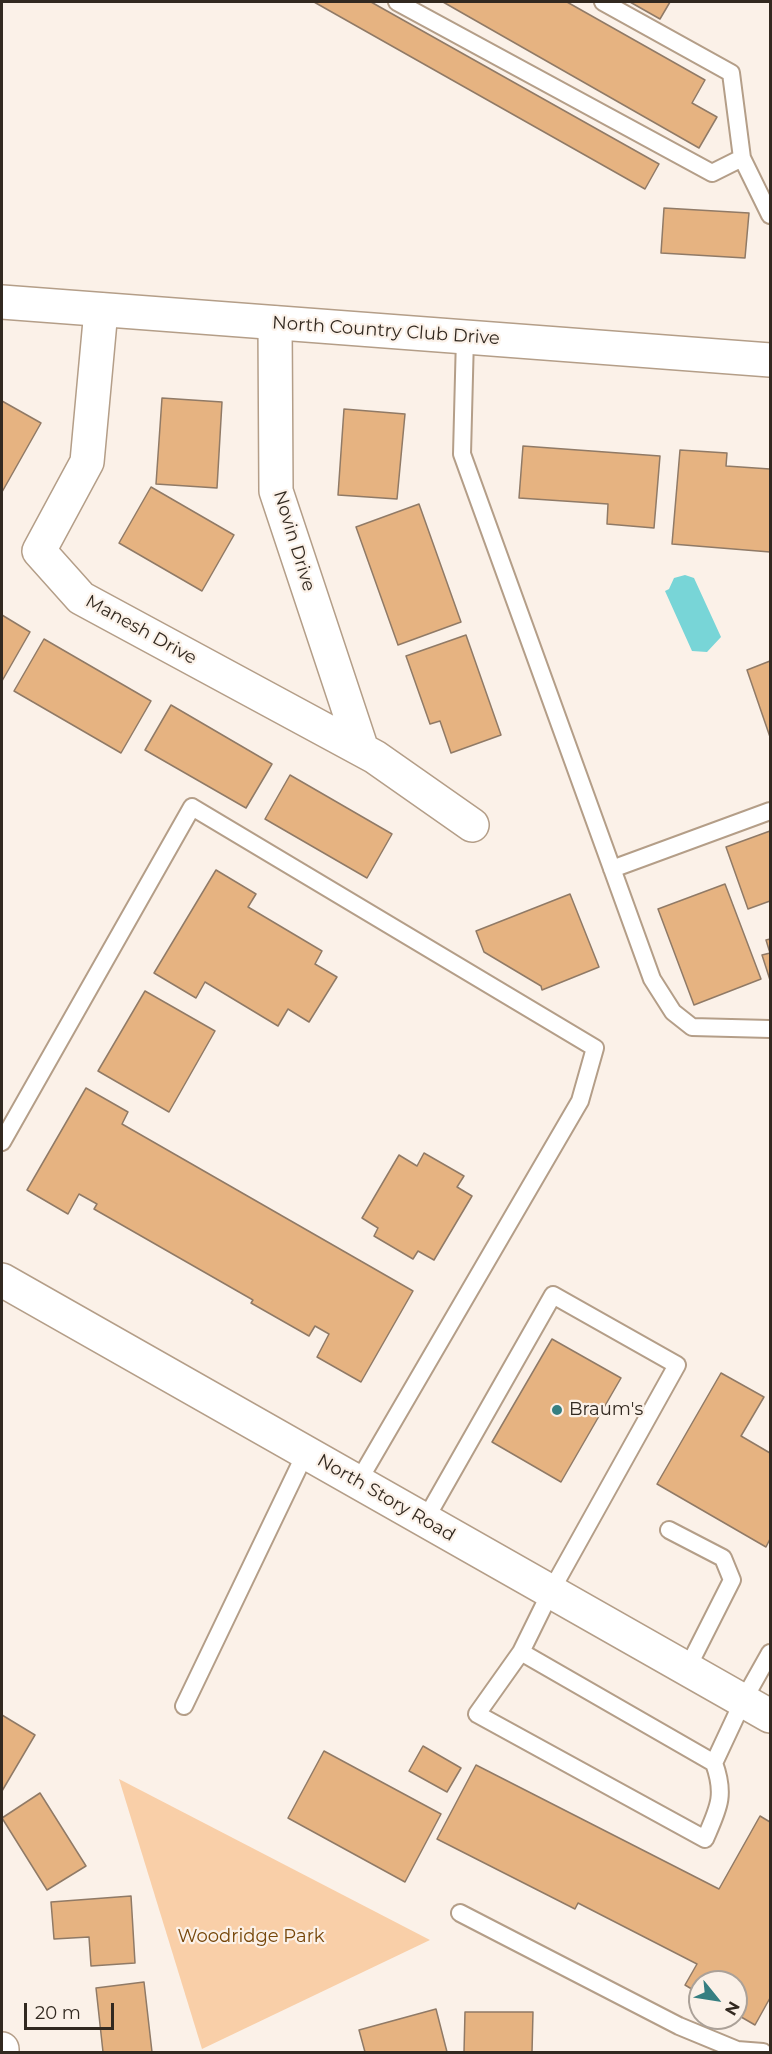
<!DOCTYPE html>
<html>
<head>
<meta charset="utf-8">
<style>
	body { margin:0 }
	#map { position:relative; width:772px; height:2054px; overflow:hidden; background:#fbf1e8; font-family:Montserrat,sans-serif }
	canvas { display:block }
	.frame { position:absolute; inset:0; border:3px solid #322920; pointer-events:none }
	.north { position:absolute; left:688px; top:1970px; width:60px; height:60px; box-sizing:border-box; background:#fbf1e8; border:2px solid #aba198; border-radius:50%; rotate:120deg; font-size:16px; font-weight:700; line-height:24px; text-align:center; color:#322920 }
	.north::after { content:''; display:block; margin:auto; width:21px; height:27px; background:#367f81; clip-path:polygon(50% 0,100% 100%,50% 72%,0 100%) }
	.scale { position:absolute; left:24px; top:2003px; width:90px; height:27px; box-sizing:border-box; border:3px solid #322920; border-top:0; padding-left:8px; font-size:18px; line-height:21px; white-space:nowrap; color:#322920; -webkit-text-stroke:4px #fbf1e8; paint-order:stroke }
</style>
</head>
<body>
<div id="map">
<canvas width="772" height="2054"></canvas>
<div class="frame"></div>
<div class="north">N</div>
<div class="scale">20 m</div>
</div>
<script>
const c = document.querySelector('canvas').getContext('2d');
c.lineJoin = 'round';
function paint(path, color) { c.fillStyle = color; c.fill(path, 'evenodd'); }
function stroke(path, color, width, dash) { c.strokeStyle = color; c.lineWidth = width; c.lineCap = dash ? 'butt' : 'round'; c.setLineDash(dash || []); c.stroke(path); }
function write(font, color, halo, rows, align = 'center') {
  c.font = font + ' Montserrat,sans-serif'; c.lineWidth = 4.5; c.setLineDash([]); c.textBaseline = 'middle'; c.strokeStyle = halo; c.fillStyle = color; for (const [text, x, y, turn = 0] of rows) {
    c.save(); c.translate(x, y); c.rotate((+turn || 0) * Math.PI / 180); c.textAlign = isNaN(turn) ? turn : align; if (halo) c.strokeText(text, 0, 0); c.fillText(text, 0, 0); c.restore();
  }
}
paint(new Path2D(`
	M119,1779L430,1940L202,2049Z`), '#f9cfa8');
paint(new Path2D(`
	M685,575L694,578L721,637L707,652L692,651L665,591L669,589L674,578Z`), '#78d5d7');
const building = new Path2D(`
	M314,2H371L659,164L645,189Z
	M443,2H567L705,80L692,103L717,117L699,148Z
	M630,2H670L660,19Z
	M664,208L749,213L745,258L661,253Z
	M162,398L222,402L217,488L156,484Z
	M2,401L41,423L2,492Z
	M344,409L405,414L397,499L338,495Z
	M523,446L660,456L654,528L607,524L608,504L519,498Z
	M680,450L727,453L726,466L770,469V552L672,544Z
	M151,487L234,535L202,591L119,543Z
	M419,504L461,622L398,645L356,527Z
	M2,615L30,632L2,681Z
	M466,635L501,735L451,753L440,721L430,724L406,656Z
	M44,639L151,701L121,753L14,691Z
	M770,661V737L747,670Z
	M171,705L272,764L246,808L145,750Z
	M290,775L392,834L367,878L265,819Z
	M770,831V901L748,909L726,847Z
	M216,870L256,894L248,907L322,951L315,964L337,977L309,1022L288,1009L278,1026L205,982L196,998L154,973Z
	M725,884L761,979L694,1005L658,909Z
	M570,894L599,967L542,990L541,986L484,952L476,931Z
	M770,939V980L762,955L770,953L766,940Z
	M145,991L215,1031L169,1112L98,1071Z
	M86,1088L128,1112L122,1124L413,1291L361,1382L317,1357L329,1334L315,1326L309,1336L251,1303L253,1300L94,1209L97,1204L79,1194L68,1214L27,1190Z
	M424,1153L464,1176L457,1187L472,1196L434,1260L418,1251L413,1259L374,1236L378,1228L362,1218L399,1155L417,1166Z
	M552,1339L621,1378L561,1482L492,1442Z
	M721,1373L764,1397L741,1436L770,1453V1539L766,1547L657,1484Z
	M2,1715L35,1735L2,1791Z
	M423,1746L461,1768L447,1792L409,1771Z
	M324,1751L441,1814L405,1882L288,1818Z
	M476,1765L719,1889L760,1816L770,1822V1998L755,2025L736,2014V1982H700V1994L685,1985L697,1964L578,1903L575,1909L437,1839Z
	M40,1793L86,1866L47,1890L2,1818Z
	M131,1896L135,1963L91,1966L89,1937L54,1939L51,1902Z
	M144,1982L152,2052H103L96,1988Z
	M436,2009L447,2052H365L359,2030Z
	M465,2012H533L532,2052H464Z`);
paint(building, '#e6b381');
stroke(building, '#907a66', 1.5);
const service = new Path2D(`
	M397,2L712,173L742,158
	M603,2L731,73L742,158L770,215
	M465,337L462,454L652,979L673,1012L692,1027L770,1029
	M612,869L770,811
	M2,1142L192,807L595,1048L580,1101L358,1482
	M425,1520L553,1295L677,1365L551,1591L521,1652L477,1714L705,1839C718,1809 726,1796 714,1763L521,1652
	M669,1530L723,1558L732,1580L687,1669
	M184,1706L306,1452
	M714,1763L743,1701L770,1653
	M460,1913L679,2026L737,2050L763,2052`);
const minor = new Path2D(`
	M101,310L87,462L39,551L81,598L375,757L472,825
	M275,323L276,491L362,750
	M2,2049V2052`);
const tertiary = new Path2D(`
	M2,302L770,360`);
const secondary = new Path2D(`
	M2,1280L770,1716`);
stroke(service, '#b49e88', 20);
stroke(minor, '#b49e88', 36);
stroke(tertiary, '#b49e88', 36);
stroke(secondary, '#b49e88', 36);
stroke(service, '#fff', 16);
stroke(minor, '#fff', 33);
stroke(tertiary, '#fff', 33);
stroke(secondary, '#fff', 33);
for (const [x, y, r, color] of [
	[557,1410,6,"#367f81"]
]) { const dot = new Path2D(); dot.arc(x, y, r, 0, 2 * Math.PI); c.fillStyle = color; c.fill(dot); stroke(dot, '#fbf1e8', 2); }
write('18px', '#322920', '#fbf1e8', [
	["North Country Club Drive",386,331,4],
	["Novin Drive",294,541,73],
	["Manesh Drive",141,630,29],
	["North Story Road",386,1498,30]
]);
write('18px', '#322920', '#fbf1e8', [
	["Braum's",569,1410]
], 'left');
write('18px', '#764609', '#fbf1e8', [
	["Woodridge Park",251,1937]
]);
</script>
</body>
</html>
